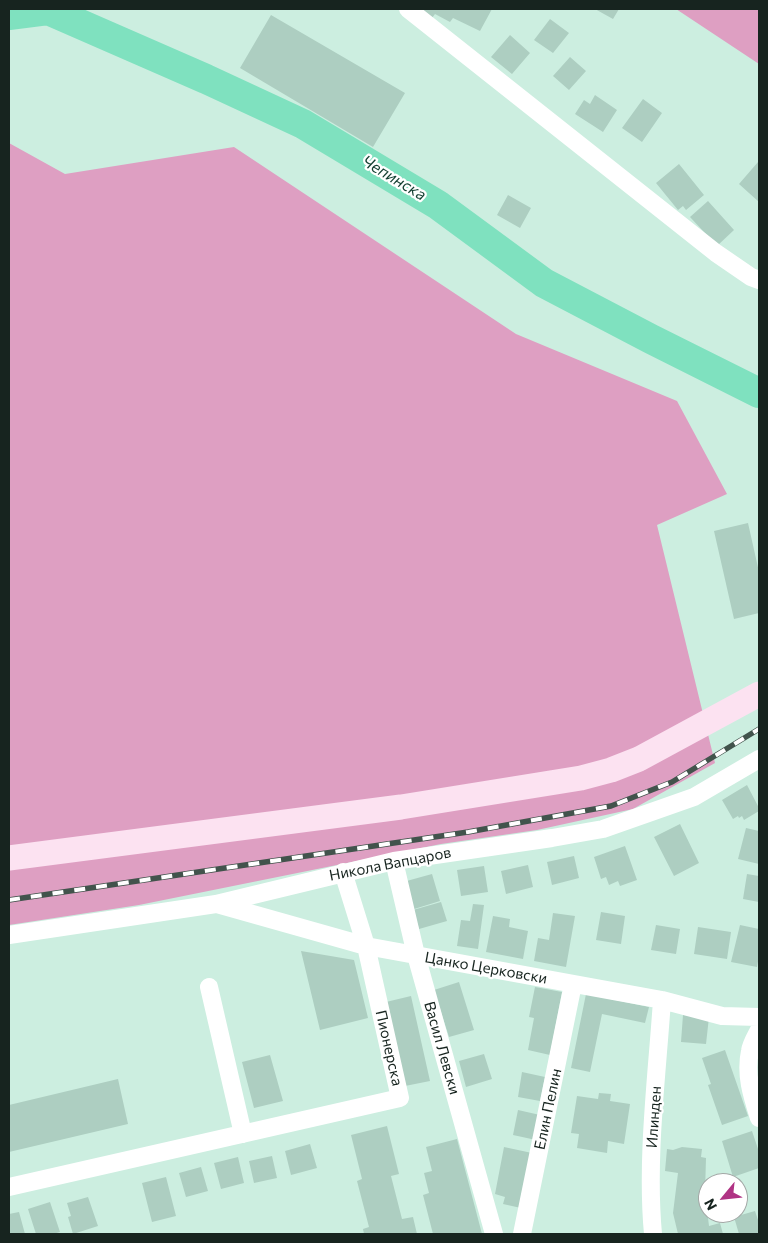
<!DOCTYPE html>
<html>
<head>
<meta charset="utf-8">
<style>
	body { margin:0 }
	#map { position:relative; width:768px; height:1243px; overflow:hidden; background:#cceee0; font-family:Commissioner,sans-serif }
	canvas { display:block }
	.frame { position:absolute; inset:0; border:10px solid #17241f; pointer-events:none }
	.north { position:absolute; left:698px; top:1173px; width:50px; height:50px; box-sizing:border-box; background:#fff; border:1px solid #a2a7a5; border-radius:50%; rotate:242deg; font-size:14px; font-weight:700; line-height:20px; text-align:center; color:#17241f }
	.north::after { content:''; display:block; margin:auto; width:18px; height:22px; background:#b03384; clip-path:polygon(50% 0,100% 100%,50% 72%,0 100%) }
</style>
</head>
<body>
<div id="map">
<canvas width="768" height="1243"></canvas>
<div class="frame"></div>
<div class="north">N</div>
</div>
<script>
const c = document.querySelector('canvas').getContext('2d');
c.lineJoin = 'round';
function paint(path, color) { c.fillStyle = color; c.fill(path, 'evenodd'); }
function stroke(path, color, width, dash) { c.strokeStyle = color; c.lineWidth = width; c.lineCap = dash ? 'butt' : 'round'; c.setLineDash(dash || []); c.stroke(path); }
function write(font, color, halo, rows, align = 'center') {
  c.font = font + ' Commissioner,sans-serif'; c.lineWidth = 4.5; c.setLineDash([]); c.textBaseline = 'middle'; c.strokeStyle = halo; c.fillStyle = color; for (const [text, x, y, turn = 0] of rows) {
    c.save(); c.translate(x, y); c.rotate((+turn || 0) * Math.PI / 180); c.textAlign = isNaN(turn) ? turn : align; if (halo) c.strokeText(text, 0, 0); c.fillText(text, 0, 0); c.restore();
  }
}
paint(new Path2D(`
	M676,9H759V64Z
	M9,143L65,174L234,147L516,334L677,401L727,494L657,525L715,763L633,809L537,830L441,844L139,905L9,925Z`), '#de9fc2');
stroke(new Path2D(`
	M9,15L48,10L206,79L303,124L438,205L544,283L651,339L759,393`), '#7fe1bf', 30);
paint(new Path2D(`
	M420,9H492L480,31L453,18L450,22L435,14L432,18Z
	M595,9H619L613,19Z
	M271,15L405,93L373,147L240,68Z
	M550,19L569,33L553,53L534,40Z
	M510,35L530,53L512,74L491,57Z
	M570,57L586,71L569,90L553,76Z
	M595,95L617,110L603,132L575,114L584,100L590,104Z
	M643,99L662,113L642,142L622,128Z
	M758,162L759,163V202L739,184Z
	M679,164L704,195L686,210L683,206L678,210L656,183Z
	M508,195L531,208L520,228L497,215Z
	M708,201L734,230L717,246L690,217Z
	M748,523L759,572V613L734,619L714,531Z
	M747,785L759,808V811L744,820L742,816L739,818L738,816L733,819L722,800Z
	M680,824L699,863L674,876L654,837Z
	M746,828L759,831V864L738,859Z
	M625,846L637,880L620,886L618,881L609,885L606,877L601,879L594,857Z
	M574,856L579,878L552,885L547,862Z
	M528,865L533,887L506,894L501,871Z
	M484,866L488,892L461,896L457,870Z
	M432,874L440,901L411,910L403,882Z
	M747,874L759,876V902L743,899Z
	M441,902L447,921L419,929L413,910Z
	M473,904L484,905L478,949L457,946L461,920L470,921Z
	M601,912L625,916L621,944L596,940Z
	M553,913L575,916L566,967L534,961L538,938L549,940Z
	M493,916L510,919L509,927L528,931L523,959L486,952Z
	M656,925L680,929L676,954L651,950Z
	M740,925L759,929V956L757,967L731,962Z
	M698,927L731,932L727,959L694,954Z
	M301,951L354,960L368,1018L320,1030Z
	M459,982L474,1030L449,1037L434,990Z
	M535,987L562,992L550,1055L528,1050L534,1018L529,1017Z
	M586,994L649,1007L645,1023L602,1014L590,1072L571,1068Z
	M411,996L430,1081L405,1086L386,1002Z
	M683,1015L709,1017L706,1044L681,1042Z
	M725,1050L748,1116L722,1125L708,1085L711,1084L702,1058Z
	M484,1054L492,1079L466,1087L459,1061Z
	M270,1055L283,1101L254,1108L242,1062Z
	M522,1072L545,1077L540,1101L518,1097Z
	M118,1079L128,1124L9,1152V1105Z
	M599,1093L611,1094L610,1101L630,1104L624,1144L608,1141L607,1153L577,1148L579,1134L571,1133L577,1096L598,1099Z
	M518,1110L540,1115L536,1140L513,1135Z
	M387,1126L399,1174L391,1176L402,1219L413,1217L417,1234H364L363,1229L369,1227L357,1181L362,1179L351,1135Z
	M752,1131L759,1152V1168L733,1177L722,1141Z
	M457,1139L482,1234H433L423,1195L429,1193L424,1173L432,1171L426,1147Z
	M310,1144L317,1168L291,1175L285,1151Z
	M504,1147L532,1153L521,1208L503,1204L505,1197L495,1194Z
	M682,1147L702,1149L701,1157L706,1158L705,1193L709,1226L720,1223L723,1234H678L673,1213L678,1173L665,1171L667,1149L673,1150Z
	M272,1156L277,1178L254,1183L249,1161Z
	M238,1157L244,1183L221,1189L214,1163Z
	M201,1167L208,1191L186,1197L179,1173Z
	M166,1177L176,1216L152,1222L142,1183Z
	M88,1197L98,1226L73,1234L68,1217L71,1216L67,1203Z
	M50,1202L60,1232L53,1234H36L28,1209Z
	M755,1211L758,1220L759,1219V1234H739L734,1217Z
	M19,1212L25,1234H9V1214Z`), '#adcec1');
stroke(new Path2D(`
	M408,9L716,253L751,277L759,280
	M394,861L416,955L494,1234
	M217,904L366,946L662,1000L722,1016L759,1017
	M9,935L216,904L394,861L552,838L603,829L694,797L759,759
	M209,987L243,1134
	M759,1030C756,1036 751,1044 750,1051C745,1075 752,1096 759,1118
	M9,1187L400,1098L366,946L343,872
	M522,1234L573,984
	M653,1234C646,1159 657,1076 662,1000`), '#fff', 18);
stroke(new Path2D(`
	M9,858L401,807L581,778L611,770L639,759L759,694`), '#fce2f1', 25);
const rail = new Path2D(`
	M9,900L468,832L611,806L672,782L759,729`);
stroke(rail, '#42534c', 5.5);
stroke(rail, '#fff', 4, [11]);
write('15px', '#17241f', '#fff', [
	["Никола Вапцаров",390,864,-11],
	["Цанко Церковски",486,968,10],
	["Пионерска",389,1048,77],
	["Васил Левски",442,1048,74],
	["Елин Пелин",548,1109,-78],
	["Илинден",654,1117,-86]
]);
write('italic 16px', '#133f31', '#fff', [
	["Чепинска",394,178,31]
]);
</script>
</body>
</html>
